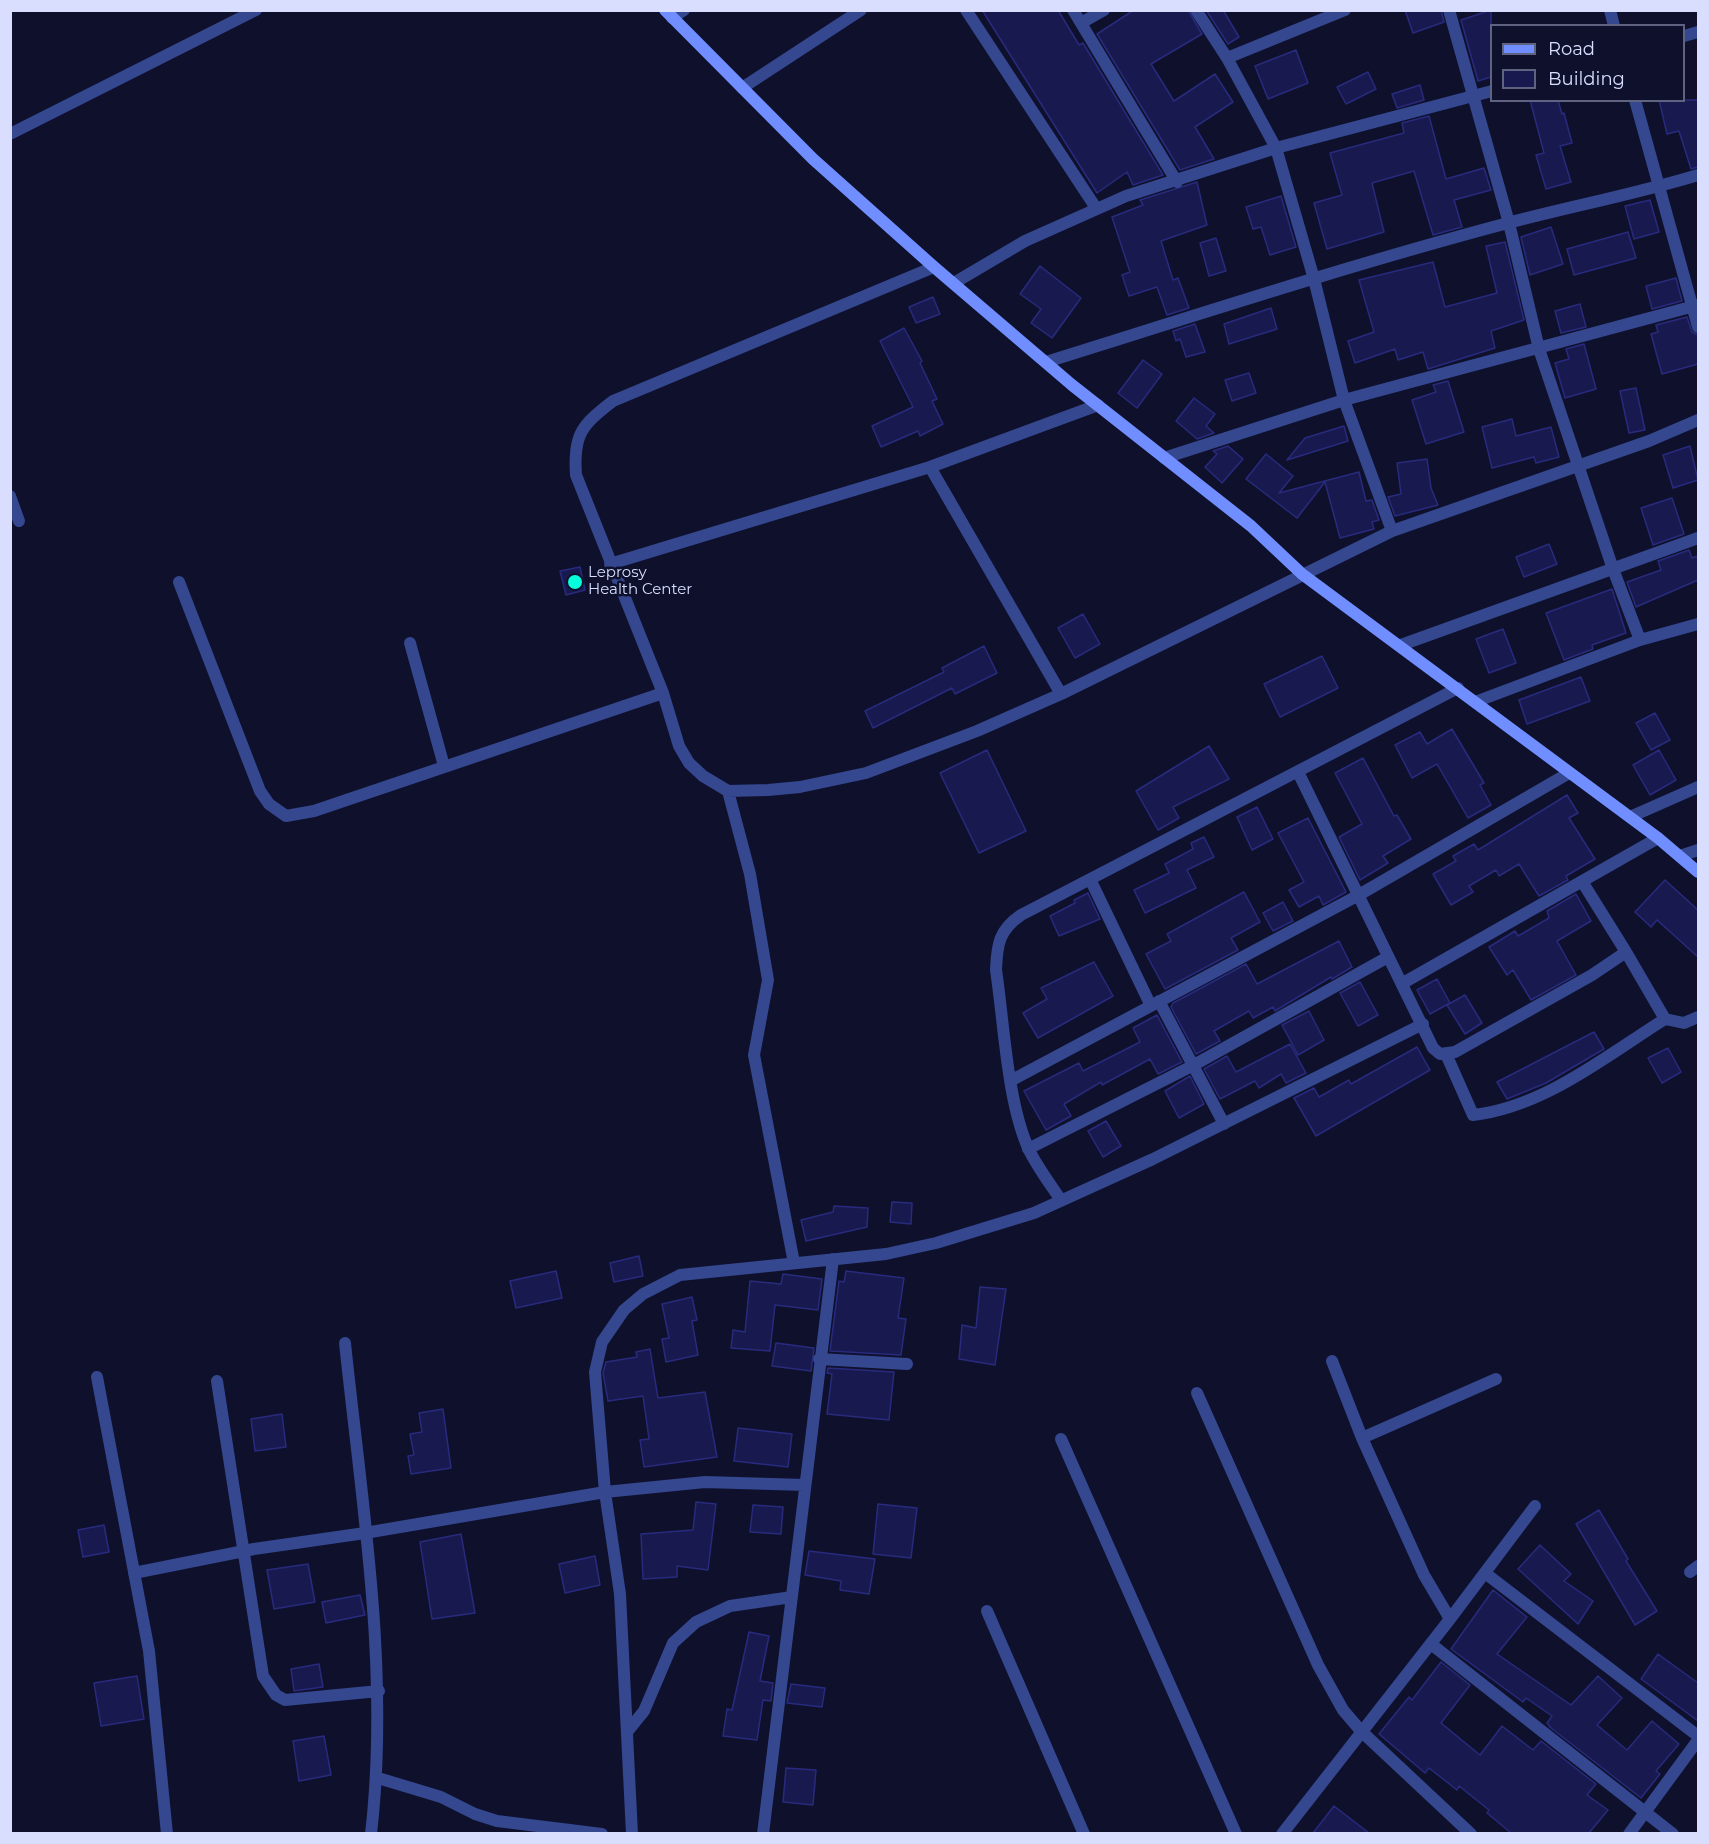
<!DOCTYPE html>
<html>
<head>
<meta charset="utf-8">
<style>
	body { margin:0 }
	#map { position:relative; width:1709px; height:1844px; overflow:hidden; background:#0e102c; font-family:Montserrat,sans-serif }
	canvas { display:block }
	.frame { position:absolute; inset:0; border:12px solid #d9deff; pointer-events:none }
	.legend { position:absolute; left:1490px; top:24px; width:195px; height:78px; box-sizing:border-box; background:#0e102c; border:2px solid #5f6280; margin:0; padding:8px 10px; list-style:none; font-size:18px; color:#d9deff }
	.legend li { display:flex; align-items:center; gap:12px; height:30px }
	.legend b { width:30px; border:2px solid #5f6280 }
</style>
</head>
<body>
<div id="map">
<canvas width="1709" height="1844"></canvas>
<div class="frame"></div>
<ul class="legend">
<li><b style="height:8px;background:#708eff"></b>Road</li>
<li><b style="height:16px;background:#181a4f"></b>Building</li>
</ul>
</div>
<script>
const c = document.querySelector('canvas').getContext('2d');
c.lineJoin = 'round';
function paint(path, color) { c.fillStyle = color; c.fill(path, 'evenodd'); }
function stroke(path, color, width, dash) { c.strokeStyle = color; c.lineWidth = width; c.lineCap = dash ? 'butt' : 'round'; c.setLineDash(dash || []); c.stroke(path); }
function write(font, color, halo, rows, align = 'center') {
  c.font = font + ' Montserrat,sans-serif'; c.lineWidth = 5; c.setLineDash([]); c.textBaseline = 'middle'; c.strokeStyle = halo; c.fillStyle = color; for (const [text, x, y, turn = 0] of rows) {
    c.save(); c.translate(x, y); c.rotate((+turn || 0) * Math.PI / 180); c.textAlign = isNaN(turn) ? turn : align; if (halo) c.strokeText(text, 0, 0); c.fillText(text, 0, 0); c.restore();
  }
}
const building = new Path2D(`
	M982,10H1058L1079,45L1083,43L1163,175L1133,185L1127,172L1097,193Z
	M1134,10H1188L1202,34L1151,64L1174,101L1215,74L1233,102L1195,127L1214,159L1180,170L1097,34Z
	M1206,10H1223L1239,37L1228,44Z
	M1405,10H1441L1444,22L1413,33Z
	M1491,10V77L1478,81L1461,20Z
	M1296,50L1308,83L1268,99L1255,66Z
	M1368,72L1376,89L1346,104L1337,87Z
	M1420,85L1424,100L1397,108L1392,94Z
	M1530,100H1558L1562,114L1564,113L1572,143L1560,146L1571,182L1546,189L1536,155L1544,153Z
	M1659,100H1698V167L1691,169L1679,131L1667,134Z
	M1429,116L1446,179L1484,168L1491,190L1454,200L1462,227L1433,235L1414,171L1372,183L1384,232L1327,249L1314,203L1342,195L1330,153L1404,133L1402,123Z
	M1197,182L1207,225L1161,241L1173,280L1178,278L1189,308L1167,315L1157,287L1129,296L1122,275L1130,272L1112,217L1143,205L1140,200Z
	M1281,196L1296,247L1270,255L1261,227L1253,229L1246,207Z
	M1650,200L1659,232L1634,239L1625,206Z
	M1551,227L1563,264L1530,275L1521,237Z
	M1628,232L1636,258L1574,275L1567,249Z
	M1216,238L1226,271L1209,276L1200,243Z
	M1505,242L1524,320L1491,331L1495,348L1428,369L1423,352L1398,360L1395,349L1355,363L1348,341L1374,332L1359,280L1433,262L1445,307L1497,293L1486,246Z
	M1040,266L1081,298L1052,338L1031,323L1041,309L1020,294Z
	M1676,278L1682,301L1652,309L1646,286Z
	M933,297L940,314L916,323L909,307Z
	M1580,304L1586,327L1561,333L1555,311Z
	M1271,308L1277,329L1229,344L1224,324Z
	M1687,317L1692,332L1698,335V364L1662,374L1651,334L1658,332L1656,325Z
	M1195,324L1205,352L1186,357L1180,339L1176,341L1173,331Z
	M904,328L922,361L920,363L937,399L932,401L943,424L920,436L918,431L881,447L872,426L913,407L880,341Z
	M1584,344L1596,389L1565,398L1555,363L1569,359L1566,349Z
	M1143,360L1162,374L1137,408L1118,393Z
	M1249,373L1256,393L1232,401L1225,380Z
	M1448,381L1464,432L1426,444L1412,400L1436,392L1433,385Z
	M1636,388L1645,430L1629,433L1620,391Z
	M1194,398L1215,414L1206,426L1214,433L1197,439L1176,421Z
	M1512,419L1516,436L1551,427L1559,457L1536,463L1534,457L1492,468L1482,427Z
	M1344,426L1348,441L1287,460L1305,438Z
	M1228,446L1243,459L1222,483L1205,467L1217,454L1213,451Z
	M1690,446L1698,480L1673,488L1663,455Z
	M1266,454L1293,476L1279,493L1359,472L1366,501L1372,500L1379,520L1372,522L1374,529L1340,538L1325,482L1297,518L1246,479Z
	M1427,459L1431,488L1438,505L1395,516L1388,497L1401,494L1397,463Z
	M1672,498L1684,534L1653,545L1641,508Z
	M1549,544L1557,564L1524,577L1516,557Z
	M1689,550L1692,558L1698,556V580L1636,607L1627,582L1661,570L1658,561Z
	M580,567L585,590L566,595L560,571Z
	M1612,589L1626,633L1592,645L1593,649L1564,660L1546,613Z
	M1083,614L1100,644L1075,658L1058,628Z
	M1503,629L1516,663L1489,673L1476,639Z
	M984,646L997,673L955,694L952,688L873,728L865,711L944,672L942,668Z
	M1322,656L1338,688L1280,717L1264,684Z
	M1581,677L1590,701L1527,724L1519,700Z
	M1655,713L1670,740L1651,750L1636,723Z
	M1452,729L1484,783L1480,785L1491,805L1468,818L1437,764L1412,778L1395,745L1420,732L1427,744Z
	M1209,746L1229,779L1173,807L1179,818L1158,830L1136,791Z
	M987,750L1026,831L979,853L940,773Z
	M1659,750L1676,780L1650,795L1633,765Z
	M1363,758L1394,816L1397,815L1411,839L1383,856L1388,863L1360,880L1339,837L1362,824L1335,773Z
	M1567,795L1578,813L1569,818L1595,859L1566,876L1568,880L1539,896L1519,864L1499,876L1496,870L1469,886L1473,892L1451,905L1433,874L1456,861L1453,856L1474,844L1478,850Z
	M1257,807L1273,839L1252,850L1237,817Z
	M1308,818L1346,892L1323,905L1319,896L1299,907L1289,890L1304,882L1278,833Z
	M1204,837L1214,857L1187,870L1196,888L1145,913L1134,890L1169,873L1165,864L1193,849L1191,843Z
	M1665,880L1698,910V957L1657,920L1651,927L1635,912Z
	M1244,892L1260,922L1231,938L1238,950L1165,989L1146,954L1171,941L1167,934Z
	M1088,893L1100,919L1059,936L1050,916L1075,903L1074,900Z
	M1576,894L1591,921L1557,941L1576,975L1531,1000L1513,970L1507,975L1489,947L1515,931L1518,936L1549,918L1547,911Z
	M1283,902L1293,921L1273,931L1263,913Z
	M1339,941L1352,967L1332,979L1331,977L1275,1011L1273,1007L1253,1018L1249,1011L1214,1031L1220,1041L1196,1054L1171,1007L1173,1003L1246,964L1257,984Z
	M1094,962L1113,996L1038,1038L1023,1013L1047,999L1041,988Z
	M1437,979L1450,1003L1430,1014L1417,990Z
	M1360,982L1378,1015L1358,1026L1340,993Z
	M1465,995L1482,1023L1465,1034L1447,1005Z
	M1309,1011L1324,1040L1298,1055L1282,1025Z
	M1157,1015L1182,1062L1158,1074L1150,1059L1102,1085L1101,1082L1064,1104L1071,1116L1046,1130L1024,1091L1079,1063L1083,1071L1140,1042L1133,1028Z
	M1594,1032L1604,1049L1546,1083L1507,1099L1497,1082Z
	M1290,1044L1306,1073L1286,1083L1281,1074L1259,1088L1255,1081L1220,1099L1204,1069L1227,1056L1236,1072Z
	M1417,1047L1430,1070L1316,1136L1294,1098L1314,1088L1319,1097L1349,1080L1351,1084Z
	M1668,1048L1681,1072L1662,1083L1648,1058Z
	M1190,1076L1204,1104L1179,1118L1165,1091Z
	M1106,1121L1121,1146L1103,1157L1088,1131Z
	M892,1202L912,1203L911,1224L890,1222Z
	M834,1206L868,1208L867,1227L806,1241L801,1220L833,1212Z
	M639,1256L643,1276L614,1282L610,1263Z
	M556,1271L562,1298L516,1308L510,1281Z
	M846,1271L904,1278L898,1318L906,1319L901,1355L830,1351L839,1281L844,1282Z
	M783,1274L822,1279L818,1310L775,1305L770,1351L731,1348L733,1330L745,1332L750,1281L781,1284Z
	M980,1287L1006,1289L995,1365L959,1359L962,1325L976,1328Z
	M692,1297L697,1320L692,1321L698,1355L666,1362L662,1339L669,1338L662,1304Z
	M776,1343L814,1348L811,1371L772,1366Z
	M650,1349L658,1398L705,1392L717,1457L644,1467L640,1440L649,1439L643,1396L608,1401L603,1373L606,1362L637,1357L636,1352Z
	M828,1368L894,1372L889,1420L827,1414L832,1374L827,1373Z
	M443,1409L451,1468L411,1474L408,1456L414,1455L410,1434L422,1432L419,1413Z
	M282,1414L286,1447L255,1451L251,1419Z
	M738,1428L792,1434L788,1467L734,1461Z
	M696,1502L716,1504L708,1570L677,1566V1577L643,1579L641,1534L693,1530Z
	M878,1504L917,1508L911,1558L873,1554Z
	M753,1505L783,1507L781,1534L750,1532Z
	M1599,1510L1628,1559L1626,1561L1657,1611L1635,1625L1576,1524Z
	M104,1525L109,1552L83,1557L78,1530Z
	M461,1534L475,1613L432,1619L420,1542Z
	M1540,1545L1571,1574L1564,1581L1593,1601L1578,1624L1518,1569Z
	M809,1551L875,1559L869,1594L840,1590L841,1581L805,1575Z
	M595,1556L600,1585L565,1593L559,1564Z
	M308,1564L315,1602L274,1609L267,1570Z
	M1493,1590L1527,1617L1497,1654L1571,1705L1598,1676L1622,1698L1597,1725L1627,1750L1652,1721L1679,1744L1656,1771L1660,1774L1641,1798L1551,1728L1547,1723L1552,1716L1526,1698L1523,1702L1451,1649Z
	M360,1595L365,1615L326,1623L322,1602Z
	M749,1632L769,1636L760,1681L773,1683L771,1701L763,1700L757,1740L723,1736L727,1709L732,1710Z
	M1658,1654L1698,1683V1721L1641,1679Z
	M1441,1662L1470,1685L1441,1723L1480,1755L1502,1726L1533,1750L1541,1741L1596,1784L1587,1795L1608,1810L1589,1833H1511L1487,1813L1489,1810L1459,1786L1457,1790L1429,1768L1425,1773L1379,1734L1409,1697L1412,1700Z
	M319,1664L323,1687L294,1691L291,1669Z
	M137,1676L144,1719L101,1726L94,1683Z
	M791,1684L825,1688L822,1707L787,1703Z
	M324,1736L331,1775L299,1781L293,1741Z
	M786,1768L816,1770L813,1805L783,1802Z
	M1334,1806L1369,1833H1313Z`);
paint(building, '#181a4f');
stroke(building, '#282b7d', 1.5);
stroke(new Path2D(`
	M966,10L1096,208
	M1073,10L1177,182
	M1196,10L1227,58L1276,148L1314,279L1344,400L1392,531
	M1449,10L1509,223L1539,349L1613,569L1640,640
	M1610,10L1614,26
	M672,18L684,10
	M1081,23L1104,10
	M1684,36L1698,32
	M1227,58L1345,10
	M742,88L861,10
	M1635,100L1698,327
	M10,134L256,10
	M934,267L613,401C582,425 573,434 576,475L663,693L679,746L689,763L703,776L728,791L768,790L800,787L866,773L977,731L1061,694L1392,531L1649,441L1698,420
	M954,283L1025,241L1126,196L1276,148L1492,91
	M1046,362C1200,314 1353,264 1508,223C1572,206 1636,194 1698,175
	M1164,458L1344,400L1698,305
	M930,467L1061,694
	M10,496L19,521
	M610,564L930,467L1098,405
	M179,582L260,791L269,804L286,816L314,811L663,693
	M410,643L444,766
	M1401,645L1698,538
	M1475,702L1640,640L1698,624
	M1298,772L1433,1048L1440,1054L1455,1052L1592,975L1626,952L1583,883
	M728,791L750,874L768,980L754,1055L794,1263
	M1630,817L1698,787
	M1680,856L1698,850
	M1091,881L1150,1004
	M1626,952L1665,1019L1684,1023L1698,1017
	M1403,983L1658,838
	M1159,1001L1224,1124
	M1446,1054L1473,1115C1544,1107 1606,1056 1665,1019
	M1012,1080L1357,896L1569,773
	M1028,1149L1192,1066L1388,957
	M1061,1200C1050,1184 1038,1168 1029,1150C1007,1102 1004,1023 996,970C997,944 999,930 1021,915L1458,688
	M345,1343C362,1506 390,1670 371,1834
	M819,1359L907,1364
	M1332,1361L1362,1438L1424,1575L1450,1619
	M97,1377L149,1651L167,1834
	M217,1381L263,1676L276,1695L285,1700L379,1691
	M1197,1393L1318,1665L1343,1710L1361,1731L1471,1834
	M1362,1438L1496,1379
	M1061,1439L1236,1834
	M1690,1572L1698,1566
	M134,1573L254,1549L365,1533L605,1492L705,1482L805,1485
	M1485,1573L1698,1736
	M987,1611L1084,1834
	M1431,1644L1673,1834
	M627,1732L644,1711L673,1643L696,1622L730,1606L792,1597
	M378,1778L441,1797L475,1814L497,1821L602,1834
	M632,1834L620,1594L605,1492L595,1372L602,1342L624,1310L643,1294L680,1275L886,1254L936,1243L1034,1213L1153,1159L1423,1024
	M763,1834L833,1259
	M1282,1834L1450,1619L1535,1506
	M1629,1834L1698,1740`), '#34478f', 12);
stroke(new Path2D(`
	M665,10L813,159L934,267L1072,385L1251,526L1302,574L1658,838L1698,872`), '#708eff', 12);
for (const [x, y, r, color] of [
	[575,582,8,"#05ffdc"]
]) { const dot = new Path2D(); dot.arc(x, y, r, 0, 2 * Math.PI); c.fillStyle = color; c.fill(dot); stroke(dot, '#0e102c', 2); }
write('15px', '#d9deff', '#0e102c', [
	["Leprosy",588,573],
	["Health Center",588,590]
], 'left');
</script>
</body>
</html>
